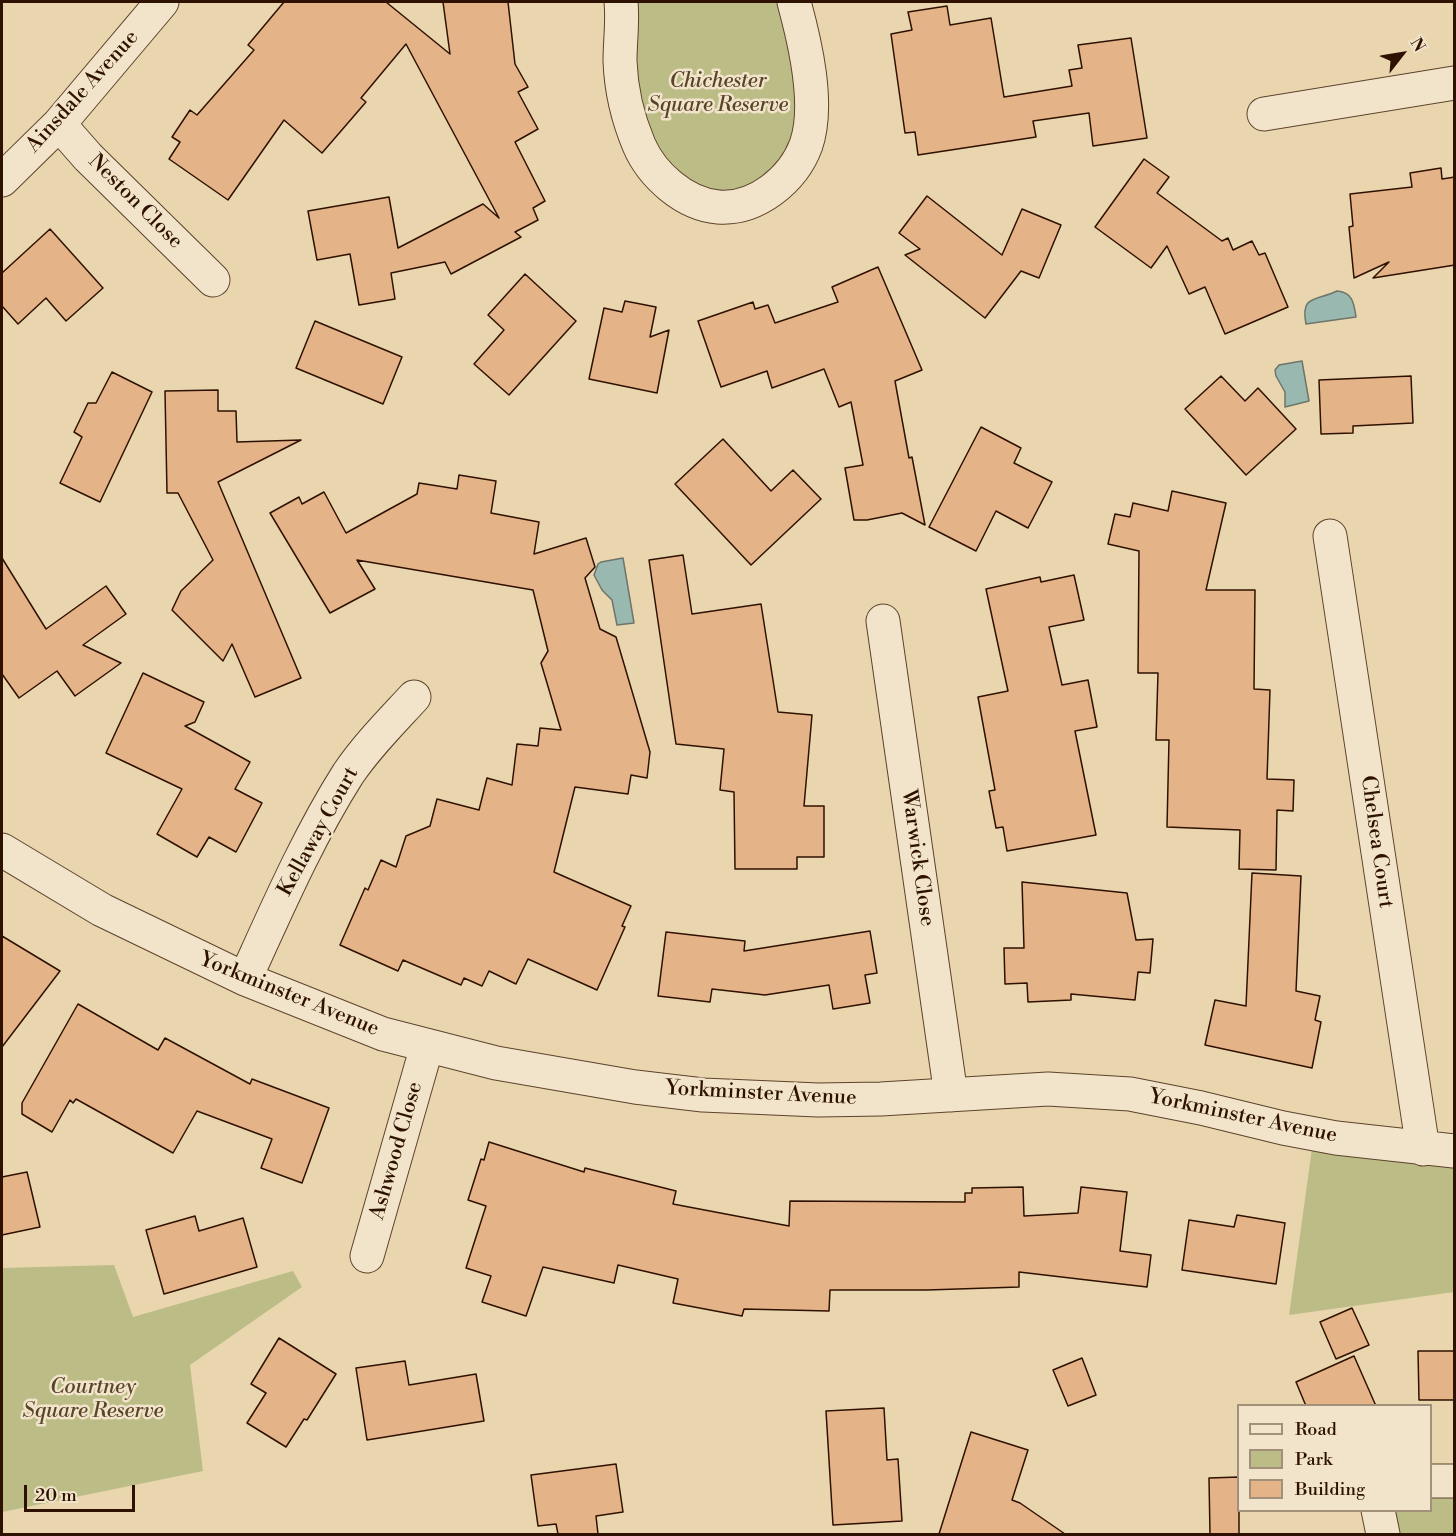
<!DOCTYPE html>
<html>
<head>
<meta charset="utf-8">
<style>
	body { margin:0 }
	#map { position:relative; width:1456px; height:1536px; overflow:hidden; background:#e9d6ae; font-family:"Libre Bodoni",serif }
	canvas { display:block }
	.frame { position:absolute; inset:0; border:3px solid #2f1101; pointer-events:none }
	.legend { position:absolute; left:1237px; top:1404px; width:195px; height:108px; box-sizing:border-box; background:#f1e4ca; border:2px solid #a3907a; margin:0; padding:8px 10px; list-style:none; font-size:18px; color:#2f1101 }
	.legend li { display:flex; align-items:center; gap:12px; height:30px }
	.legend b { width:30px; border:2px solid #a3907a }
	.north { position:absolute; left:1372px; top:24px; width:60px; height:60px; -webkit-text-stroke:4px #f1e4ca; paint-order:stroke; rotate:59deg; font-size:16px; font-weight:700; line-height:24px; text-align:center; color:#2f1101 }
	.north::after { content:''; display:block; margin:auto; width:21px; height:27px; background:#2f1101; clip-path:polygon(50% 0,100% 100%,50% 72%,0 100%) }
	.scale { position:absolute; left:24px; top:1485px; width:111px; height:27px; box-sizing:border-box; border:3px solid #2f1101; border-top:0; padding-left:8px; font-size:18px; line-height:21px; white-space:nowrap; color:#2f1101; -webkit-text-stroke:4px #f1e4ca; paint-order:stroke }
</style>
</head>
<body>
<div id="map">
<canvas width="1456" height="1536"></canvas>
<div class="frame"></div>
<ul class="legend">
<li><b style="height:8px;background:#f1e4ca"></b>Road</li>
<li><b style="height:16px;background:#bcbc86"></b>Park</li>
<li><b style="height:16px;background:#e5b388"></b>Building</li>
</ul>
<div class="north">N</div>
<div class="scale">20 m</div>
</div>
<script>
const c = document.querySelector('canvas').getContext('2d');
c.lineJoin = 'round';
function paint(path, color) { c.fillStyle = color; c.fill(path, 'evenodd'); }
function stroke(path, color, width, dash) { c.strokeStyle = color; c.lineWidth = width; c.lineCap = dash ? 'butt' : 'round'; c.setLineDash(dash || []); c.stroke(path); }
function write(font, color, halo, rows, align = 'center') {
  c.font = font + ' "Libre Bodoni",serif'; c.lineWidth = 5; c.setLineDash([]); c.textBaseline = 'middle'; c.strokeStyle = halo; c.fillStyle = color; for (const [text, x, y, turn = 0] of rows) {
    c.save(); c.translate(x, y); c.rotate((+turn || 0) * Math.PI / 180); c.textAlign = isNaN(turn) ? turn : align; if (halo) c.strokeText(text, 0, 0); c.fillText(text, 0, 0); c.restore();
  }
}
paint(new Path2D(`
	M621,2H794L806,145L741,204L654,168Z
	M1314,1134L1454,1151V1292L1289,1315Z
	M114,1265L133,1317L293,1271L302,1287L190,1365L203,1471L2,1512V1268Z
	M1431,1481H1454V1534H1383L1378,1511L1430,1510Z`), '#bcbc86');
const water = new Path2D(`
	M1337,291C1353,292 1354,304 1356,317L1306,324C1300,294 1317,301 1337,291Z
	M1302,361L1309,401L1285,407V392L1276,376L1275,370L1279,365Z
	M623,558L634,623L617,625L612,600L602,590L594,575L598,564L601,562Z`);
paint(water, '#98b8b0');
stroke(water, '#6e756a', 1.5);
const building = new Path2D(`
	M284,2H386L450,54L443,2H508L515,64L528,87L518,92L538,129L515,142L545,201L533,208L538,220L515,232L521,237L451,274L445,262L391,273L395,299L359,305L350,254L317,260L308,211L389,197L398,248L483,204L499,218L406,44L361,98L366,102L322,153L284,120L228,200L169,159L180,142L172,137L190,110L197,115L254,50L248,45Z
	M947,6L950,25L991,18L1004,97L1072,86L1069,70L1082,68L1078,45L1131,38L1147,138L1093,146L1089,113L1033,121L1036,137L918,155L915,132L905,133L891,34L912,30L908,12Z
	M1144,159L1169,177L1157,193L1222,241L1228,238L1233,250L1252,241L1259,255L1265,253L1288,307L1225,334L1205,287L1189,294L1167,246L1151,268L1095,227Z
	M1441,168L1442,179L1455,177V265L1373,278L1389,262L1354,278L1349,227L1353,226L1350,194L1412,187L1410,173Z
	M927,196L1002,255L1022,209L1061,225L1039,278L1021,271L985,318L905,255L920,249L899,233Z
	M50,229L103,288L66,321L46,298L18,324L2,306V273Z
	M878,267L922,370L895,381L909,458L912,457L925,525L902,513L867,520H854L845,468L863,465L851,402L839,407L824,369L772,388L767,371L721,387L698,321L753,302L755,309L768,305L775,323L838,302L832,287Z
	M525,274L576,321L509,395L474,364L504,330L488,315Z
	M625,301L656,307L650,337L669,330L657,393L589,379L604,308L622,312Z
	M315,321L402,357L383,404L296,368Z
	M112,372L152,392L100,502L60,483L82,437L74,432L88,403H96Z
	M1221,376L1245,401L1258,388L1296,429L1246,475L1185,409Z
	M1411,376L1413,423L1353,426V433L1321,434L1319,380Z
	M218,390V411H236L237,442L301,440L218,482L301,678L255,697L232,644L223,661L172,610L181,591L213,560L178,493H167L165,391Z
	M981,427L1021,448L1014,463L1052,482L1028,528L996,511L976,551L929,527Z
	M723,439L771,491L793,470L821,499L751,565L675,484Z
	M459,475L496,481L491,513L539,522L534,554L586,538L595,567L585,578L600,629L616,637L650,752L647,778L631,775L628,794L575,787L554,872L631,906L622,926L625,927L597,990L528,959L516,984L489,971L482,986L464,978L461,985L403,960L398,971L340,945L365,888L368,890L381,860L396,867L406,836L430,826L437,799L479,810L487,778L512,785L517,744L538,746L540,728L561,730L541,663L548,651L533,590L357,560L375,589L330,613L270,513L299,497L302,504L324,492L346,533L417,494L419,483L457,489Z
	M1172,491L1226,503L1206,590H1255L1254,689L1270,690L1267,779L1294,780L1293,811L1277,810L1276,870L1239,869L1240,830L1167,827L1169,740H1156L1158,673H1138L1139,551L1108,544L1115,514L1130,517L1133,503L1168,511Z
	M683,555L692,614L761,604L778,712L812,715L804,806H824V857H797V869H735L734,792L720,790L724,749L676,744L649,560Z
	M2,558L46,629L106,586L126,614L83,645L121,663L75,696L57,671L19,698L2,674Z
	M1074,575L1084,620L1049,627L1062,685L1088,680L1097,727L1075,731L1096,835L1007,851L1003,827L996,828L989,791L995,790L978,697L1008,691L986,589L1040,577L1041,582Z
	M143,673L204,702L195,722L185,726L250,762L235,789L262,803L236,852L209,837L197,857L157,834L182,789L106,753Z
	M1252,873L1301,876L1296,991L1320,996L1315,1020L1321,1022L1312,1068L1205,1045L1215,1000L1246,1006Z
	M1022,882L1127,893L1136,940L1153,939L1150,973L1138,972L1135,1000L1071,994V1000L1028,1002L1027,983L1005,984L1004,948H1024Z
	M870,931L877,973L865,975L870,1003L833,1009L829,985L765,995L712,989L710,1002L658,996L666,932L745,941L744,951Z
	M2,936L60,971L2,1047Z
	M78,1004L158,1050L165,1038L250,1084L252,1079L329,1108L302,1183L261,1168L272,1139L197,1111L173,1153L76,1099L73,1103L70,1100L52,1132L22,1114V1103Z
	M489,1142L584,1172L585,1168L676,1191L673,1204L789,1226L790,1201L965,1202V1193H972V1188L1023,1187L1024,1216L1078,1213L1081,1187L1127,1192L1120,1251L1151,1255L1147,1287L1019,1272V1287L927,1290H830L829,1311L744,1309L742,1316L673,1303L678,1279L618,1265L614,1283L543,1267L526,1316L482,1302L491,1276L466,1268L486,1206L468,1200L481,1159L484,1160Z
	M27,1172L40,1227L2,1235V1177Z
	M1237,1215L1285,1223L1276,1284L1182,1270L1189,1220L1234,1227Z
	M195,1216L199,1231L243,1218L257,1267L164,1294L146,1230Z
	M1352,1308L1369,1345L1336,1359L1320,1322Z
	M279,1338L336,1374L307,1420L304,1419L286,1447L247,1423L266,1393L251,1384Z
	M1418,1351H1455V1400H1419Z
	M1354,1356L1376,1406H1306L1296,1382Z
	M1082,1358L1096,1395L1068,1406L1053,1370Z
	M405,1361L409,1385L476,1374L484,1421L367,1440L356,1368Z
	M884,1408L887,1460L898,1459L902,1521L833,1525L826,1411Z
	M971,1432L1028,1450L1012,1500L1020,1503L1065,1534H939Z
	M616,1464L623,1512L596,1516L598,1534H558L556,1524L538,1526L531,1475Z
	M1239,1477V1534H1210L1209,1478Z`);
paint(building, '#e5b388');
stroke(building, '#2f1101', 1.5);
const minor = new Path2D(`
	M621,2C623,21 620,41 620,61C621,89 628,119 639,145C652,175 684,204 718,207C756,210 793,180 806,145C820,105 805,42 794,2
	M1264,114L1454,83
	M59,124L88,157L213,280
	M2,180L59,124L162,2
	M1330,536L1423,1149
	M883,621L951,1095
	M2,850L102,910L245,979L383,1034L496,1063L635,1087L703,1095L818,1100L881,1099L1048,1089L1130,1094L1201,1108L1283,1128L1336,1138L1454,1151
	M245,979C276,911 308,837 348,774C367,746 391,722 414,697
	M367,1256L427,1046
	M1430,1481H1454
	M1378,1510L1383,1534`);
stroke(minor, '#5e422c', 35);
stroke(minor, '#f1e4ca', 33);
write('italic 21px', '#594429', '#f1e4ca', [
	["Chichester",718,82],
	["Square Reserve",718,106],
	["Courtney",93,1388],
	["Square Reserve",93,1412]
]);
write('21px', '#2f1101', '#f1e4ca', [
	["Ainsdale Avenue",83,92,-48],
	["Neston Close",135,202,45],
	["Kellaway Court",319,832,-61],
	["Chelsea Court",1376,842,82],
	["Warwick Close",917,858,82],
	["Yorkminster Avenue",289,995,22],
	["Yorkminster Avenue",761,1094,3],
	["Yorkminster Avenue",1243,1117,12],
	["Ashwood Close",397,1151,-74]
]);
</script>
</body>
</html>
